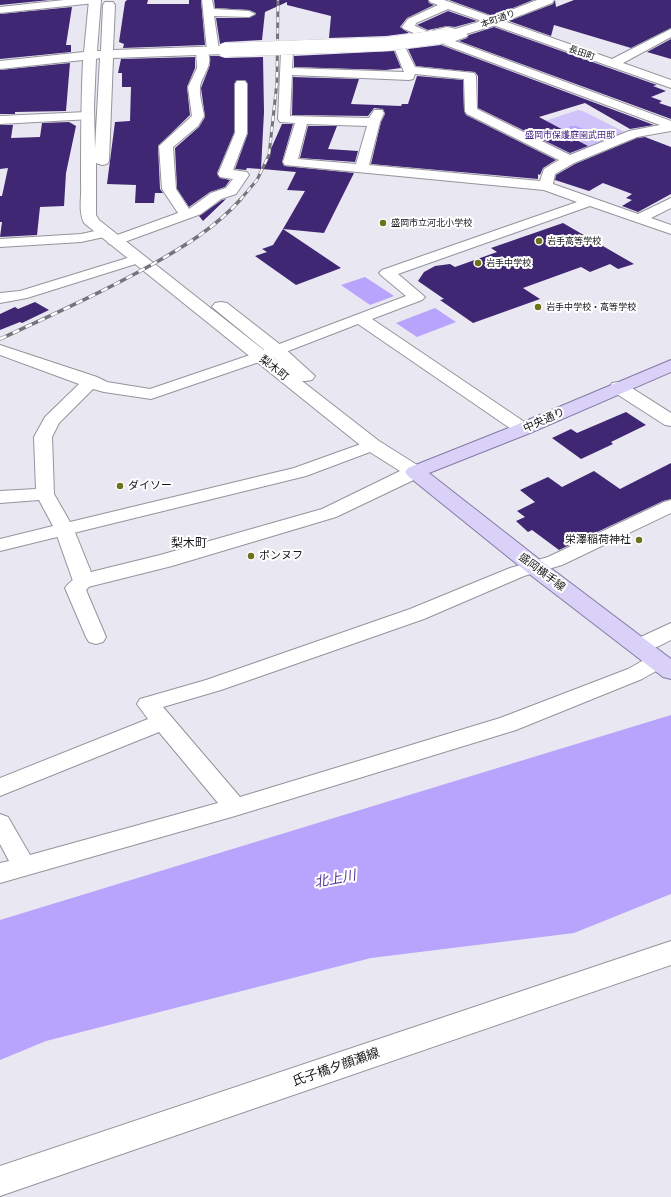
<!DOCTYPE html>
<html>
<head>
<meta charset="utf-8">
<style>
	body { margin:0 }
	canvas { display:block; background:#e9e7f1 }
</style>
</head>
<body>
<canvas width="671" height="1197"></canvas>
<script>
const c = document.querySelector('canvas').getContext('2d');
c.lineJoin = 'round';
function paint(path, color) { c.fillStyle = color; c.fill(path, 'evenodd'); }
function stroke(path, color, width, dash) { c.strokeStyle = color; c.lineWidth = width; c.lineCap = dash ? 'butt' : 'round'; c.setLineDash(dash || []); c.stroke(path); }
function write(font, color, halo, rows, align = 'center') {
  c.font = font + ' "Golos Text","Noto Sans JP",sans-serif'; c.lineWidth = 4; c.setLineDash([]); c.textBaseline = 'middle'; c.strokeStyle = halo; c.fillStyle = color; for (const [text, x, y, turn = 0] of rows) {
    c.save(); c.translate(x, y); c.rotate((+turn || 0) * Math.PI / 180); c.textAlign = isNaN(turn) ? turn : align; if (halo) c.strokeText(text, 0, 0); c.fillText(text, 0, 0); c.restore();
  }
}
paint(new Path2D(`
	M578,110L583,111L626,133L570,157L518,130Z`), '#cfc4f9');
paint(new Path2D(`
	M570,126H576L589,131L606,134C601,135 596,139 591,139C583,141 574,133 569,128Z
	M365,277L394,296L370,305L341,285Z
	M435,308L456,322L417,337L396,323Z
	M671,715V894L574,933L371,958L46,1041L0,1060V920Z`), '#b8a4fd');
paint(new Path2D(`
	M0,0H50L0,5Z
	M127,0H148L147,4H189V0H201L205,45L123,48L124,44L119,42L125,2Z
	M214,0H428L429,3L434,5L407,18L400,27L409,33L386,36L329,38L331,16L287,5V2L265,12L262,40L225,42L220,44L216,18H249L256,13L249,10L215,8Z
	M449,0H533L493,16Z
	M555,0L556,7L574,0H671V28L631,48L554,25L551,36L509,21L553,4Z
	M72,7L66,45H71V52L0,59V14Z
	M448,11L477,21L455,27L447,26L428,30L417,25Z
	M494,27L657,85L653,86L666,91L651,97L662,101L659,103L671,107V119L459,41L467,38L469,35Z
	M671,39V59L647,52Z
	M441,45L654,125L630,129L585,103L539,117L569,133L565,134L588,146L570,153L478,108V76L475,72L416,66L408,49Z
	M394,51L401,68L386,70L294,67V56Z
	M210,56H219L225,58L263,57L264,112L261,169L247,168L246,170L235,169L248,133V84L245,80H237L234,84V133L217,173L220,178L230,180L225,187L210,192L189,207L177,189L175,148L199,127L205,117L201,88L210,65Z
	M195,57V68L187,87L190,115L158,146L160,189L163,193H155L154,203H135L136,185L107,184L115,122L130,121L131,87H122V73H118L121,59Z
	M70,63L66,111L15,112V114H0V70Z
	M417,76L463,80L464,111L466,115L556,160L543,168L540,175L538,174V179L371,164L381,122L385,114L383,109L374,108L368,116L292,115L293,77L359,79L351,104L401,106L402,104H408Z
	M69,122L76,126L66,173L64,206L40,207L37,235L0,237L2,222H0V196H2L8,168L0,169V125H13L11,138L40,137L42,123Z
	M282,124H293L282,162L284,166L354,173L324,233L283,229L305,191L287,190L296,172L262,169Z
	M308,126H337L328,149L358,151L355,162L300,158Z
	M645,137L671,147V194L638,212L622,206L632,200L626,198L632,194L603,183L589,191L555,180L556,175L575,164L637,138Z
	M226,199L203,221L199,216L222,200Z
	M563,223L634,264L618,269L610,264L590,272L581,267L523,288L540,299L473,323L440,300L444,299L418,281L424,272L435,266L450,264L455,267L497,252L491,248Z
	M283,229L341,268L296,285L255,256L267,252L262,249L273,245Z
	M35,302L49,310L22,323L20,322L0,330V314L15,307L18,309Z
	M626,412L646,425L611,442L613,444L581,459L552,438L571,429L577,433Z
	M671,463V499L663,501L559,550L532,530L528,532L516,521L525,517L517,511L535,502L520,490L548,477L562,487L594,471L620,489Z`), '#402774');
const street = new Path2D(`
	M64,0H100L95,3L0,13V7Z
	M202,0H212L214,9L249,11L255,14L249,17L214,16L219,50L217,52H209L207,50Z
	M429,0H444L612,59L671,29V37L623,63L671,80V88L448,9L416,23L415,26L429,32L431,34L429,36H421L404,29L402,27L408,19L438,5L430,2Z
	M447,27L460,30L468,35L466,37L455,41L671,121V131L637,137L574,163L555,174L553,184L638,214L671,198V208L651,218L671,225V234L590,206L398,274L425,297L422,300L372,319L529,425L532,429L529,433L523,434L517,433L358,324L265,360L151,399L104,392L93,389L59,423L52,437L54,494L70,522L294,468L372,440L378,441L381,445L378,449L306,476L0,551V539L53,526L39,500L0,503V491L36,489L34,437L45,417L79,384L0,355V345L97,377L107,382L150,389L253,354L406,296L382,276L379,273L382,270L577,202L544,190L285,165L283,162L295,123L280,122L278,119L281,52L283,50H291L293,52L292,68L404,72L394,47L396,45H404L415,67L474,73L476,76L477,109L570,155L629,131L660,125L440,43L438,41L440,39L452,35L434,34L432,32L434,30ZM415,74L464,79L465,111L467,114L559,160L544,169L540,181L369,165L380,122L384,113L382,110H374L369,118L290,116L292,75L409,80L413,79ZM307,124L367,126L356,164L298,159Z
	M202,48L206,49C216,64 201,75 200,88C199,96 203,107 204,116L198,126L173,147L176,189L189,209L211,193L226,188L233,179L220,177L218,174L235,133V84L237,81H245L247,84V133L233,170L247,172L249,175L236,194L221,199L201,214L119,244L114,245L109,244L107,241L109,238L178,213L162,189L159,146L192,116L188,87L197,68L196,51L198,49Z
	M87,112L91,113L93,116L91,119L0,124V116Z
	M104,229L109,230L111,233L109,236L81,242L0,247V239L81,234Z
	M137,255L142,256L144,259L142,262L27,298L0,303V293L20,291Z
	M618,382L624,383L671,413V426L665,425L612,391L610,387L612,383Z
	M671,500V513L562,565L524,576L424,619L221,690L163,707L240,797L500,718L628,669L651,656L658,654L665,656L668,661L665,666L642,679L516,730L235,816L0,883V863L9,861L0,844V814L8,817L30,855L218,803L159,732L0,796V778L148,719L137,704L140,699L206,680L410,609L510,568L548,557L664,502Z
	M84,575L91,576L94,581L86,590L106,637L103,642L96,644L89,642L86,637L65,588C70,581 76,577 84,575Z`);
const secondary = new Path2D(`
	M89,0H101L97,51H101L103,5L105,2H113L115,5L113,50L225,46L230,47L231,50L230,53L225,54L113,58L109,161L107,164L102,165L96,163V215L99,220L284,366L212,307L215,303L221,302L227,303L282,346L315,376L312,380L306,381H302L379,441L422,468L425,472L422,476L336,517L172,566L84,588L76,586L73,581L55,530L58,525L65,524L72,525L91,572L160,555L322,509L400,471L365,449L84,223C78,211 82,197 81,184C81,142 81,101 83,60L0,69V61L84,52ZM100,58L95,149L94,107L96,59Z
	M537,0H554L552,3L496,25L446,40L442,39L440,36L442,33L488,19Z
	M671,623V640C658,646 646,655 632,651L629,646L632,641Z
	M671,941V965L0,1196V1166Z`);
const primary = new Path2D(`
	M671,360V372L530,433L429,473L544,563L671,659V679L663,677L528,573L408,476L405,472L408,468L516,425Z`);
stroke(street, '#95939c', 2);
stroke(secondary, '#95939c', 2);
stroke(primary, '#847ba6', 2);
paint(street, '#fff');
paint(secondary, '#fff');
paint(primary, '#d9d1f7');
const railFar1 = new Path2D(`
	M240,200L257,180L269,155L277,82L278,0`);
const rail = new Path2D(`
	M0,339C52,315 103,292 153,264C185,246 216,227 241,199`);
stroke(railFar1, '#76747b', 3);
stroke(rail, '#76747b', 3.5);
stroke(railFar1, '#fff', 2, [5.5]);
stroke(rail, '#fff', 2.5, [7]);
const secondaryBridge = new Path2D(`
	M225,50L387,44L446,36`);
stroke(secondaryBridge, '#95939c', 14, []);
stroke(secondaryBridge, '#fff', 14);
for (const [x, y, r, color] of [
	[383,223,4,"#6c721a"],
	[539,241,4,"#6c721a"],
	[478,263,4,"#6c721a"],
	[538,307,4,"#6c721a"],
	[120,486,4,"#6c721a"],
	[639,540,4,"#6c721a"],
	[251,556,4,"#6c721a"]
]) { const dot = new Path2D(); dot.arc(x, y, r, 0, 2 * Math.PI); c.fillStyle = color; c.fill(dot); stroke(dot, '#fff', 1.5); }
write('9px', '#17161a', '#fff', [
	["本町通り",498,19,-20],
	["長田町",582,53,19]
]);
write('9px', '#441f84', '#fff', [
	["盛岡市保護庭園武田邸",570,135]
]);
write('9px', '#17161a', '#fff', [
	["盛岡市立河北小学校",391,223],
	["岩手高等学校",547,241],
	["岩手中学校",486,263],
	["岩手中学校・高等学校",546,307]
], 'left');
write('11px', '#17161a', '#fff', [
	["梨木町",274,368,38],
	["中央通り",544,420,-24],
	["盛岡横手線",542,572,37]
]);
write('11px', '#17161a', '#fff', [
	["ダイソー",128,486],
	["栄澤稲荷神社",631,540,"right"],
	["ポンヌフ",259,556]
], 'left');
write('12px', '#17161a', '#fff', [
	["梨木町",189,543]
]);
write('13px', '#17161a', '#fff', [
	["氏子橋夕顔瀬線",336,1067,-19]
]);
write('italic 14px', '#5a399e', '#fff', [
	["北上川",335,879,-11]
]);
</script>
</body>
</html>
